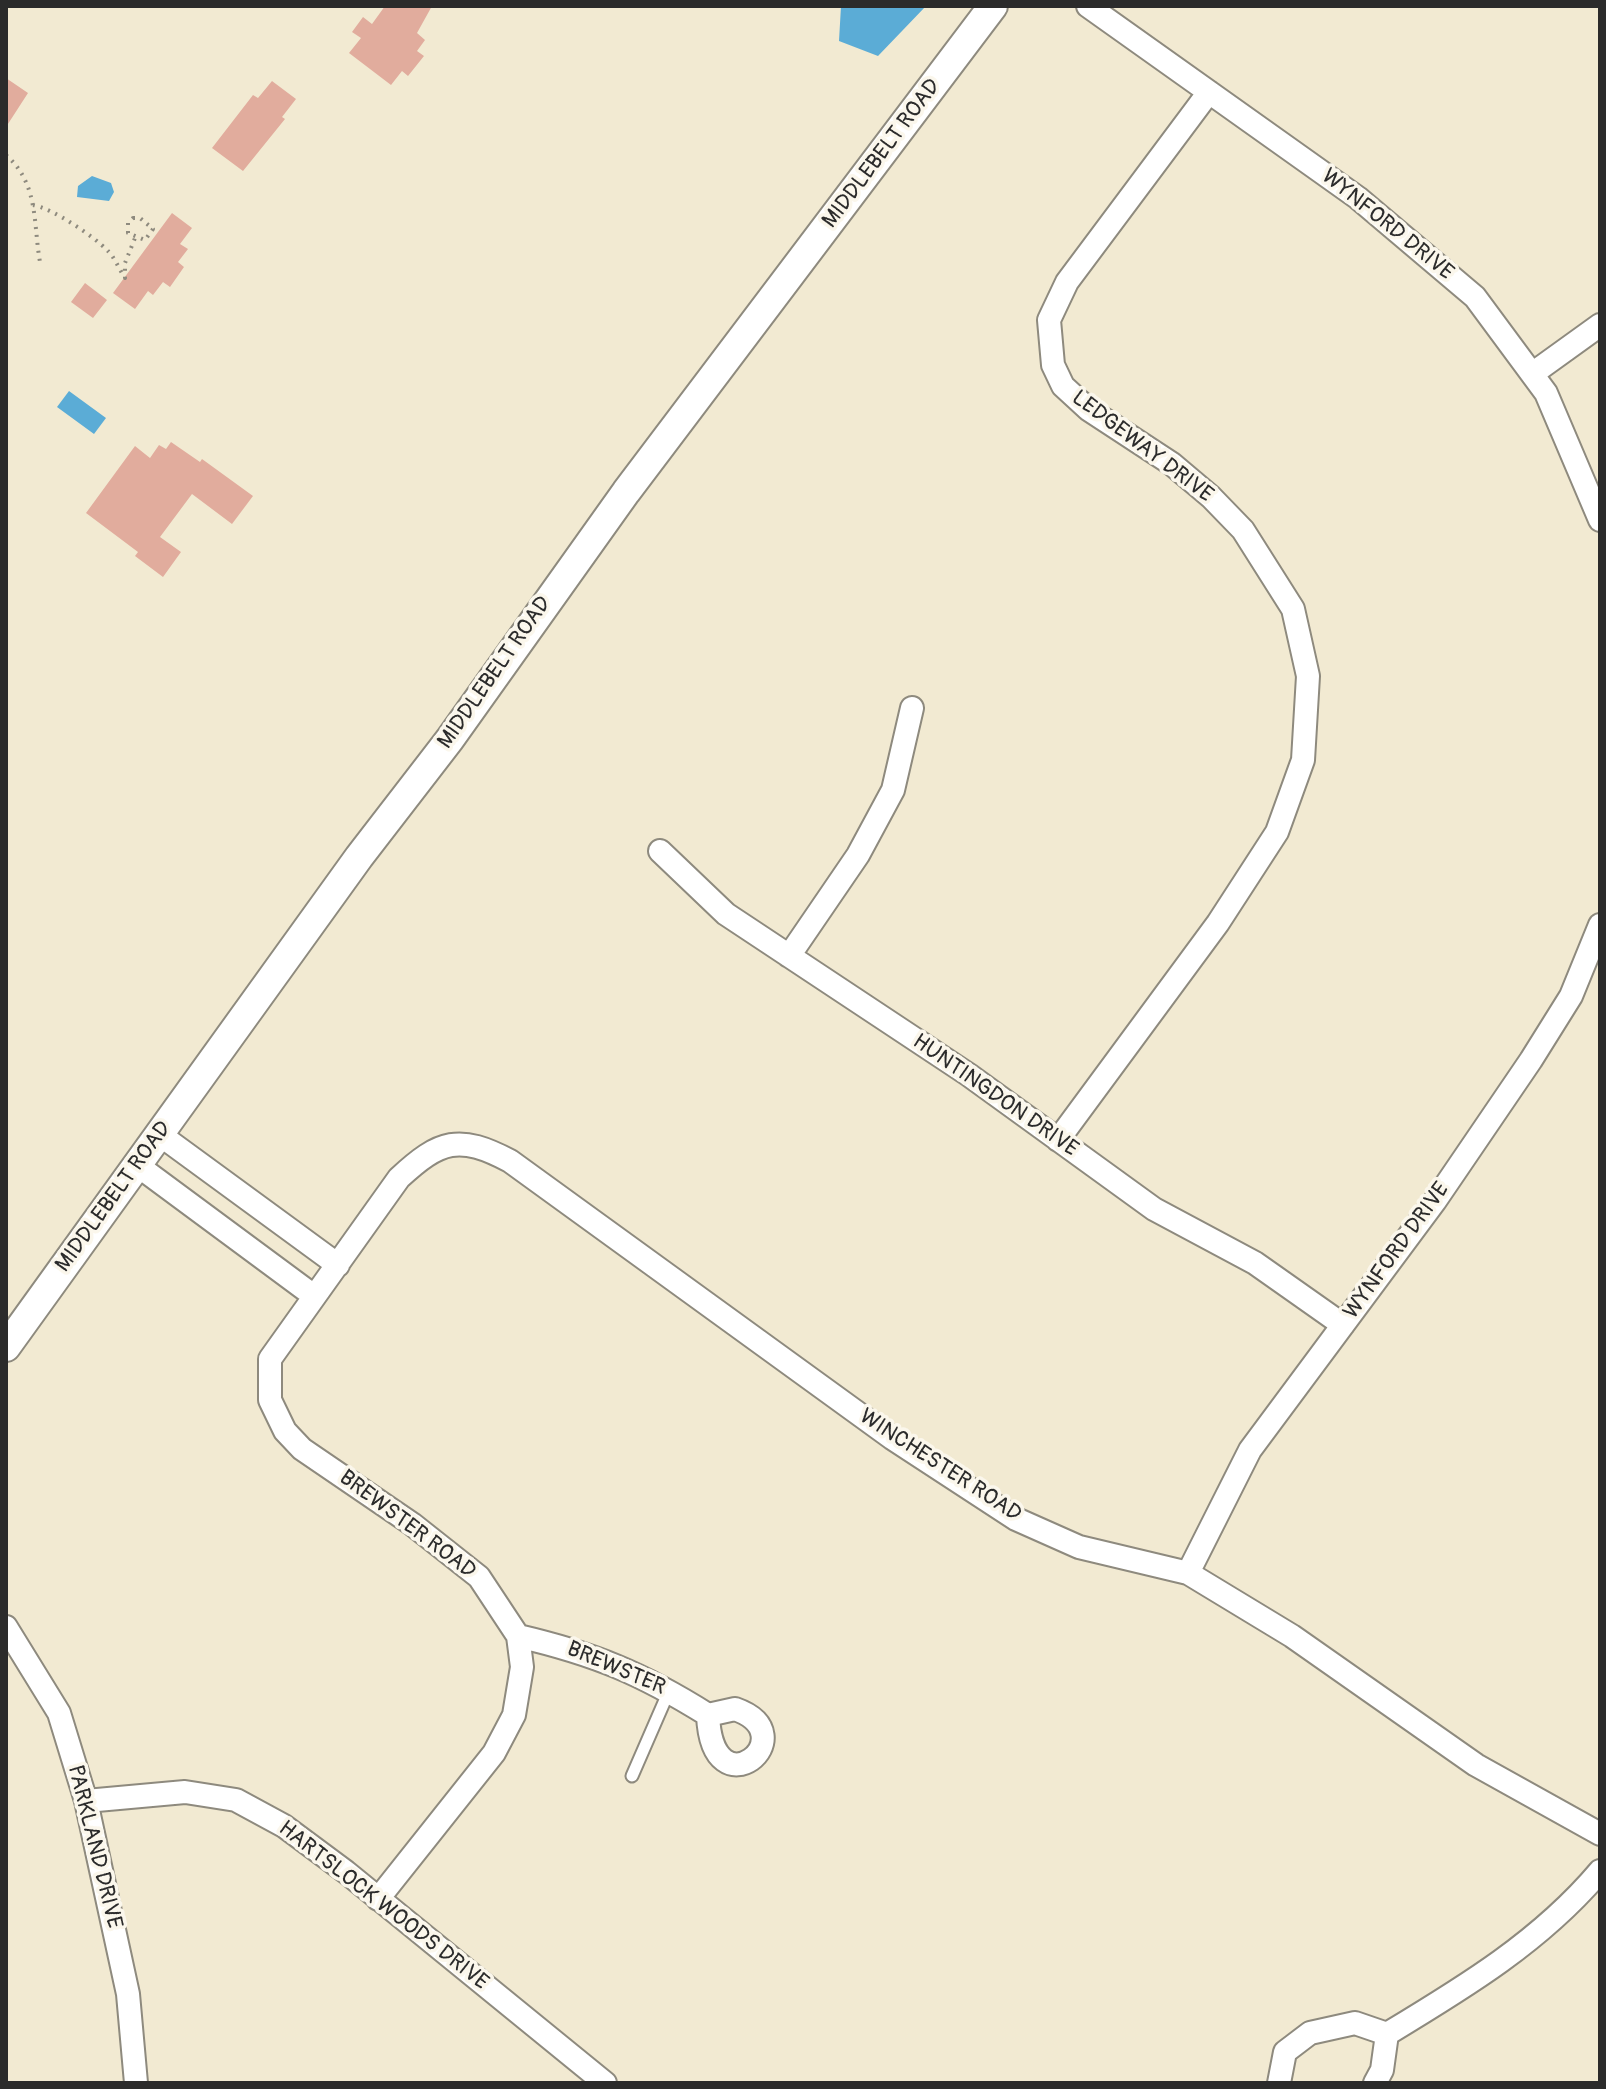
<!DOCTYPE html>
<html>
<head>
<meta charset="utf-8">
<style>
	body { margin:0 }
	#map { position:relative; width:1606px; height:2089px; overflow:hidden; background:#f2ead2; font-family:Pangolin,sans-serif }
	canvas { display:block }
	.frame { position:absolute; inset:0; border:8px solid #2b2b2b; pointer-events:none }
</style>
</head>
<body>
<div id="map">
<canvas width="1606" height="2089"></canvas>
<div class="frame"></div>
</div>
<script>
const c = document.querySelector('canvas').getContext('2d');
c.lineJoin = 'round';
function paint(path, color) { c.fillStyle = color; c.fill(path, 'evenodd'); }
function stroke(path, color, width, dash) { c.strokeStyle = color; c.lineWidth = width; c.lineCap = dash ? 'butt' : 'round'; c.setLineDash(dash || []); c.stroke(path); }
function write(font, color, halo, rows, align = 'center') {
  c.font = font + ' Pangolin,sans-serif'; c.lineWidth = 7; c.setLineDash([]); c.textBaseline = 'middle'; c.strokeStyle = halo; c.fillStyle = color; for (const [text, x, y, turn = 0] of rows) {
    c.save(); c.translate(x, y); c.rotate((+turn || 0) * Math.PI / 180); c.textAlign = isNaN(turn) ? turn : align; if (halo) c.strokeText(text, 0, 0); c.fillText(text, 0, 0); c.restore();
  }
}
paint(new Path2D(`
	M841,6H926L878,56L839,41Z
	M92,176L111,183L114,192L109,201L77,197L78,186Z
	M69,391L106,418L94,434L57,407Z`), '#5bacd6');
paint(new Path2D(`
	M385,6H432L417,33L425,40L417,51L424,56L408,76L402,71L391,85L349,53L361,38L352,32L363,17L372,24Z
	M6,78L28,93L6,127Z
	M272,81L296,99L282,117L285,119L243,171L212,148L253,95L258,98Z
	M172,213L192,228L180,244L188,249L178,262L184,267L170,287L163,282L153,295L148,291L135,309L113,293Z
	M85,283L107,300L93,318L71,302Z
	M171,442L200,462L202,459L253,496L232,524L192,494L160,537L181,552L163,577L135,556L138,552L86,513L135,446L150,458L159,445L166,449Z`), '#e1ac9d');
const service = new Path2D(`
	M632,1776L669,1691`);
const minor = new Path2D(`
	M1088,6L1358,198L1475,297L1546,393L1600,520
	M1532,374L1600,325
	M660,851L726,914L969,1075L1154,1209L1255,1263L1343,1325
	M789,956L858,855L893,790L912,708
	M159,1134L338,1265
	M1058,1140L1218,923L1277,832L1303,760L1308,676L1293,609L1243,530L1211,497L1172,464L1088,409L1063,386L1053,365L1049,320L1067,282L1209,92
	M137,1165L314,1296
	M1188,1573L1250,1450L1435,1201L1531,1060L1571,996L1600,925
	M6,1627L59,1713L86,1801L128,1994L136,2083
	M518,1636C595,1654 641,1673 708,1715
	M735,1709C809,1735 712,1816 708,1715Z
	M86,1801L185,1792L236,1800L284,1826L346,1872L605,2083
	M378,1899L494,1753L514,1715L522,1667L518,1636L479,1577L412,1524L302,1449L285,1431L270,1400V1359L399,1178C440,1140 459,1134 510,1161L892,1438L1016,1519L1079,1547L1188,1573L1292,1636L1476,1765L1600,1834
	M1279,2083L1285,2052L1310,2033L1355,2023L1387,2034C1465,1987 1541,1941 1600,1871
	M1375,2083L1382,2070L1387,2034`);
const tertiary = new Path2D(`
	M6,1347L359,857L450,739L626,492L993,6`);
stroke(service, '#8e8a7e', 15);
stroke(minor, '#8e8a7e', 26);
stroke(tertiary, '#8e8a7e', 32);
stroke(new Path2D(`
	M6,155C39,184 33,223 40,262
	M33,205C52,208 95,237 108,251C115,258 119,269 125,278V263L135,238
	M133,218H140L153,229L145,240L128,233V223Z`), '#8e8a7e', 4, [2, 6]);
stroke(service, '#fff', 11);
stroke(minor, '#fff', 22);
stroke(tertiary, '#fff', 28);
write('22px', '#2b2b2b', '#fbf7ec', [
	["MIDDLEBELT ROAD",882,154,-53],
	["WYNFORD DRIVE",1387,225,39],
	["LEDGEWAY DRIVE",1142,447,37],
	["MIDDLEBELT ROAD",495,673,-55],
	["HUNTINGDON DRIVE",995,1096,35],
	["MIDDLEBELT ROAD",114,1197,-54],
	["WYNFORD DRIVE",1397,1251,-54],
	["WINCHESTER ROAD",940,1466,33],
	["BREWSTER ROAD",407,1525,37],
	["BREWSTER",616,1669,23],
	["PARKLAND DRIVE",94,1847,76],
	["HARTSLOCK WOODS DRIVE",383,1906,38]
]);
</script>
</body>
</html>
